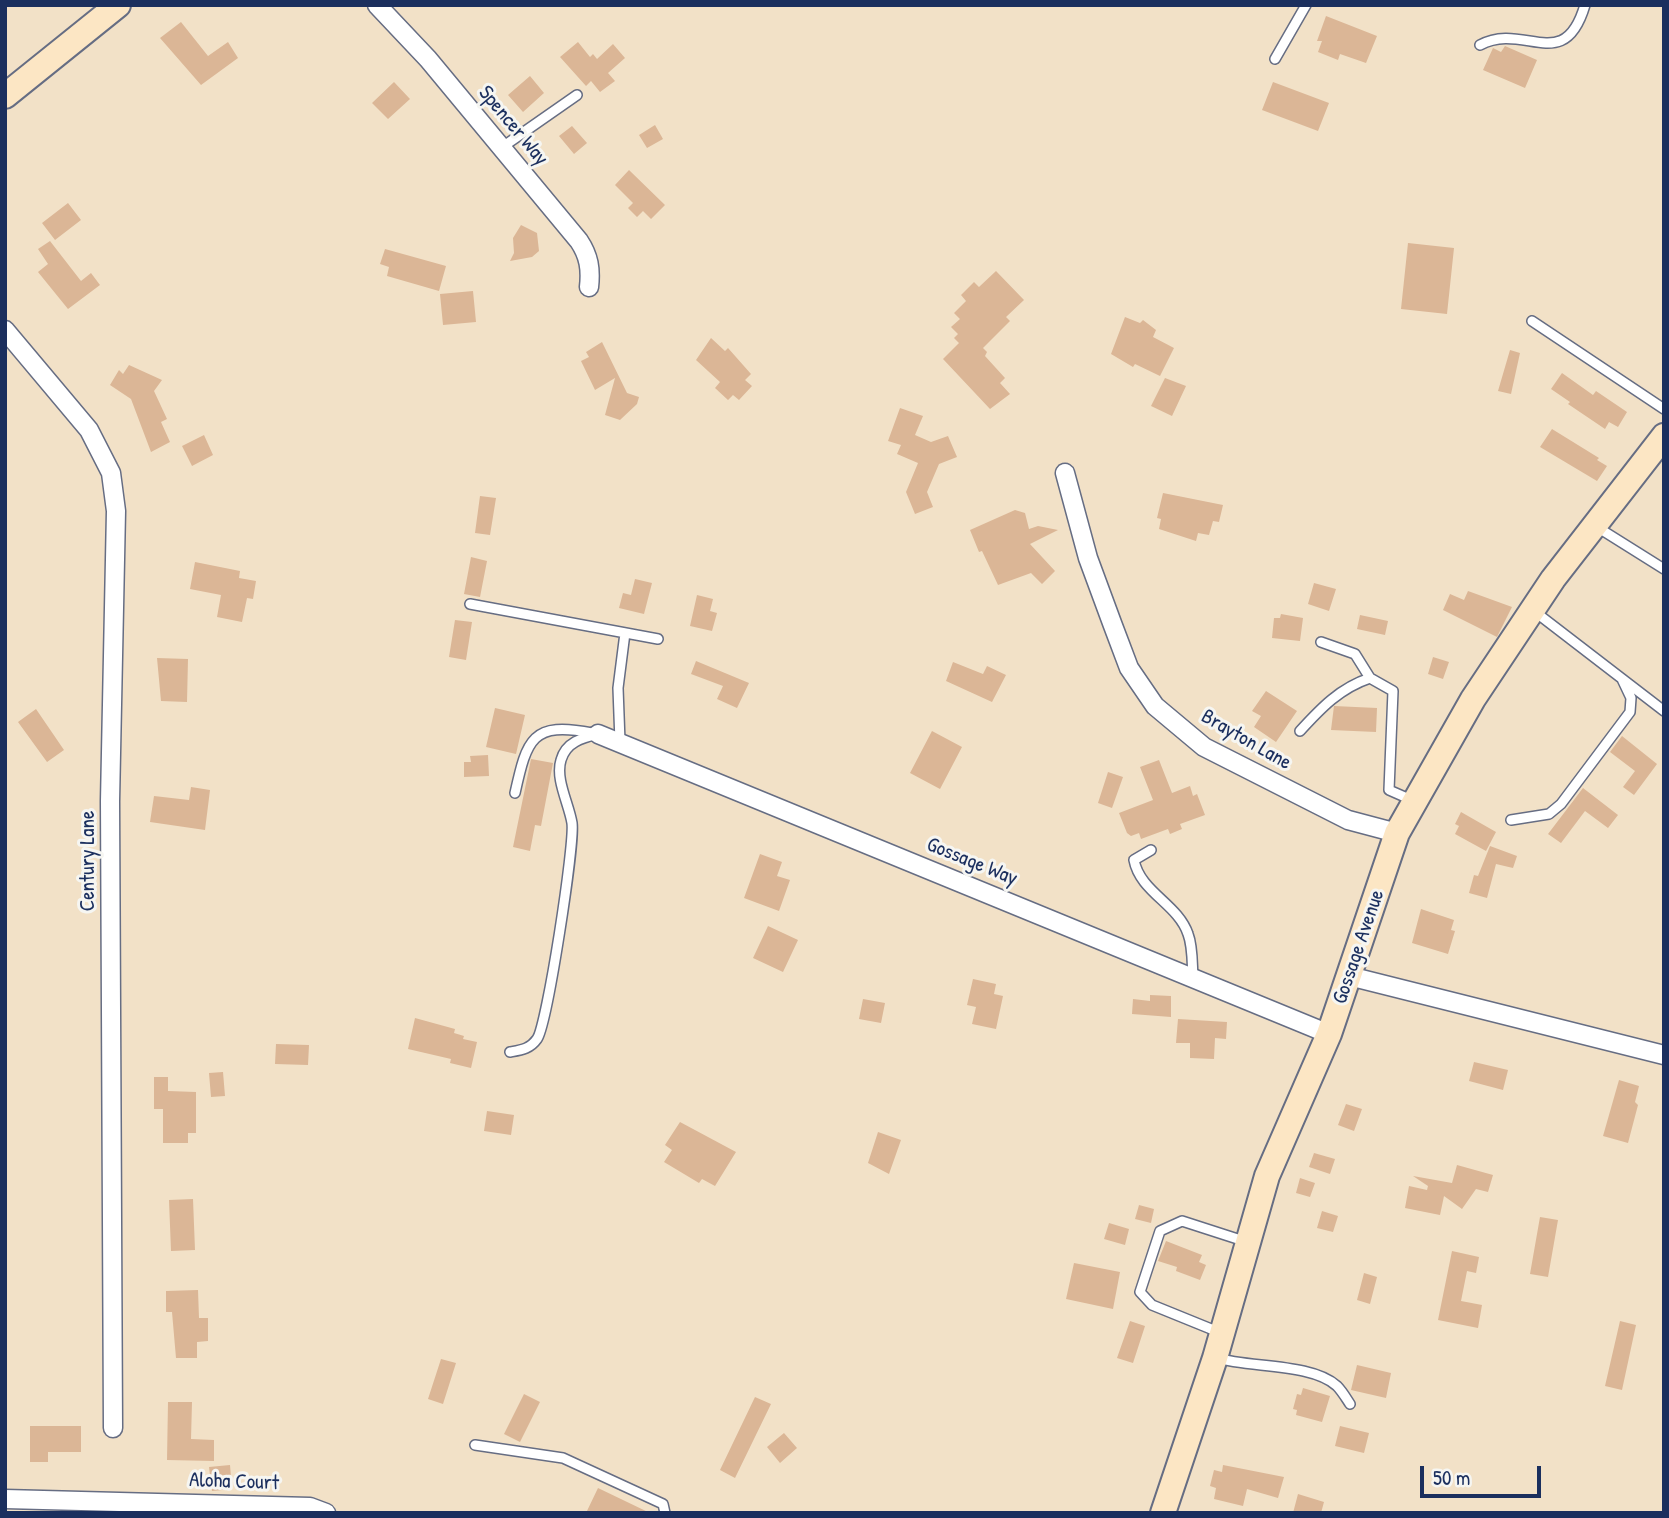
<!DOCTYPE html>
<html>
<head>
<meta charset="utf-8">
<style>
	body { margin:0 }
	#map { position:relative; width:1669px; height:1518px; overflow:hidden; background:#f2e1c7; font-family:"Patrick Hand",sans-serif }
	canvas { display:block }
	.frame { position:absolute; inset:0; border:7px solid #1b2f5e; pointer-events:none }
	.scale { position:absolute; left:1420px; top:1466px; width:121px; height:32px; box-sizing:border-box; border:4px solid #1b2f5e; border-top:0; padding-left:9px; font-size:21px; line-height:24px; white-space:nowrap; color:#1b2f5e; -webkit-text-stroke:5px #f6f6f2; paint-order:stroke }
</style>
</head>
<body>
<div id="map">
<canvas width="1669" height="1518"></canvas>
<div class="frame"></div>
<div class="scale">50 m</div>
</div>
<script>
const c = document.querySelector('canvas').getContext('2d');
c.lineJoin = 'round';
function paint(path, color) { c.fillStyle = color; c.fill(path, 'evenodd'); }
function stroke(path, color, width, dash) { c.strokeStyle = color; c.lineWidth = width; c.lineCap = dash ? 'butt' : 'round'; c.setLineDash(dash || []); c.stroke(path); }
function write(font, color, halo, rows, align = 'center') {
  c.font = font + ' "Patrick Hand",sans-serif'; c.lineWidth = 6; c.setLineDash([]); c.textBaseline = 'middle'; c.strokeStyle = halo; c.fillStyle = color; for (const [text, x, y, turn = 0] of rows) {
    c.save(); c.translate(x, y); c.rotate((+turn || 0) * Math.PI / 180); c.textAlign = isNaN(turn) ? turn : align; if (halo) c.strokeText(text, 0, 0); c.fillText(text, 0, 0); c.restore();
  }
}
paint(new Path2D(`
	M1326,16L1377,36L1366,63L1340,54L1338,60L1318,52L1322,41H1317Z
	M181,22L208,56L228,42L238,58L201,85L160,38Z
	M578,42L590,57L593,54L597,59L613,44L625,58L608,73L615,81L600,92L591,81L586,86L560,57Z
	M1505,46L1537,60L1525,88L1483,70L1493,48L1501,52Z
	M530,76L544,93L523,112L508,95Z
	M394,82L410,99L388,119L372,103Z
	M1273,82L1329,103L1318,131L1262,110Z
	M655,125L663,139L647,148L639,135Z
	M572,126L587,143L574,154L559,136Z
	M629,170L665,205L651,219L643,211L637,217L628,208L633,203L615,185Z
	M68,203L81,220L55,240L42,223Z
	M521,225L537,233L539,251L532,257L510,261L514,253L513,238Z
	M50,241L81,281L91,273L100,285L68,309L38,272L48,264L38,249Z
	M1408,243L1454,248L1447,314L1401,309Z
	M385,249L446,266L439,291L387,276L389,267L380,264Z
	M996,271L1024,300L1006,317L1010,321L983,348L987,352L985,356L1005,378L1000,383L1010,394L990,409L943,359L959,343L954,338L958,334L951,327L960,319L954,313L966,301L961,295L974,282L979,287Z
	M473,291L476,322L443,325L440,294Z
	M1125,317L1140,323L1143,320L1156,330L1153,337L1174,348L1160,376L1135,364L1133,367L1111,354Z
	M711,338L725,351L728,348L751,374L745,380L752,386L739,400L733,395L728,400L715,388L720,382L696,360Z
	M602,342L627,393L639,397L637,404L620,420L605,415L615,378L595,390L581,361L589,357L586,352Z
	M1510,350L1520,353L1511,394L1498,391Z
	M129,365L162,380L154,391L167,419L161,422L170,442L151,452L131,399L110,385L119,370L123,374Z
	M1562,373L1593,395L1596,391L1627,412L1618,427L1609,422L1605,429L1568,404L1570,402L1551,389Z
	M1165,378L1186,386L1172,416L1151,406Z
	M900,408L923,416L915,435L931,442L948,436L957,457L939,464L927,492L933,507L915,514L906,492L918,463L897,454L901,445L888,441Z
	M1552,429L1599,458L1597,460L1607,466L1597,481L1540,447Z
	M204,435L213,455L192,466L182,446Z
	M1163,493L1223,505L1219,522L1213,521L1209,535L1198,533L1196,541L1159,529L1161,519L1157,518Z
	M480,496L496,498L490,535L475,533Z
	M1015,510L1025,513L1029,529L1038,526L1058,530L1030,544L1055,571L1042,584L1031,573L998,585L982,551L979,552L970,530Z
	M471,557L487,561L480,597L464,594Z
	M195,562L240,571L239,578L256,581L253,599L247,598L242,622L217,617L221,595L190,589Z
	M635,579L652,583L644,614L619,608L623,593L631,595Z
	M1314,583L1336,589L1329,611L1308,604Z
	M1468,591L1512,607L1497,637L1443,610L1450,594L1464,600Z
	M697,595L713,599L710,611L717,613L712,631L690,626Z
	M1281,614L1303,618L1300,641L1272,638L1274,618H1280Z
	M1360,615L1388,621L1385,635L1357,629Z
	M455,620L472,622L466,660L449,657Z
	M1433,657L1449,662L1443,679L1428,674Z
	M157,658L188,659L187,702L161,701Z
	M696,661L749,683L737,708L717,699L723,686L691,674Z
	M953,662L983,674L987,666L1006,675L992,702L946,681Z
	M1266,691L1297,711L1276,742L1254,727L1261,716L1252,711Z
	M1334,706L1377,708L1376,732L1331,730Z
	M495,708L525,715L516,754L486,747Z
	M36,709L64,750L47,762L18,722Z
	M932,731L962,747L940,789L910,773Z
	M1622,736L1657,764L1634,795L1623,787L1635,771L1610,752Z
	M488,755L489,776L464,777V762H471L470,756Z
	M531,759L553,763L541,826L535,825L530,851L513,847Z
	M1159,760L1172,793L1190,786L1193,796L1197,794L1205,815L1180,824L1182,829L1170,834L1168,829L1141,839L1139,833L1131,836L1127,833L1119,813L1153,800L1140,767Z
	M1108,772L1123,777L1112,808L1098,803Z
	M191,787L210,790L205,830L150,822L154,796L189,800Z
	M1583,788L1618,815L1608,828L1585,811L1561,843L1548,834Z
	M1461,812L1496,832L1486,851L1455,834L1459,826L1455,824Z
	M1490,846L1517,856L1513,868L1496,864L1487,898L1469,893L1474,875L1478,876Z
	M760,854L782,862L777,876L790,880L779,911L744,898Z
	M1421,909L1454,920L1451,930L1455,931L1448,954L1412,943Z
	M768,926L798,940L783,972L753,958Z
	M973,979L996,984L994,994L1003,996L996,1029L972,1024L976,1007L967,1005Z
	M1150,995L1171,996V1017L1132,1014L1133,999L1150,1001Z
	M863,999L885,1003L881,1023L859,1019Z
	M415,1018L455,1029L454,1033L464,1036L463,1039L477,1042L471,1068L450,1063L451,1059L408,1049Z
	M1178,1019L1227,1022L1226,1039L1215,1038L1214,1059L1190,1058V1043H1176Z
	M276,1044L309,1045L308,1065L275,1064Z
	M1474,1062L1508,1070L1503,1090L1469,1081Z
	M223,1072L225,1096L211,1097L209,1073Z
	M154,1077H168V1091L196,1092V1133H188V1143H163V1109H154Z
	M1619,1080L1639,1086L1635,1102L1638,1105L1628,1143L1603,1136Z
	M1346,1104L1362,1109L1354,1131L1338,1125Z
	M487,1111L514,1115L511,1135L484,1131Z
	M680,1122L736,1152L715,1186L702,1179L699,1183L664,1162L672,1150L665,1145Z
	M878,1132L901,1140L889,1174L868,1163Z
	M1314,1153L1335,1159L1330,1174L1309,1167Z
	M1457,1165L1493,1175L1488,1192L1476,1189L1462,1209L1444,1196L1440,1215L1405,1208L1409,1186L1427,1190L1428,1186L1413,1176L1452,1183Z
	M1300,1178L1315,1183L1310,1197L1296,1193Z
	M193,1199L195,1250L171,1251L169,1200Z
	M1139,1205L1154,1209L1151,1223L1135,1219Z
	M1322,1211L1338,1216L1333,1232L1317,1228Z
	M1540,1217L1558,1220L1548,1277L1530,1274Z
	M1109,1223L1129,1229L1125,1245L1104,1239Z
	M1166,1241L1202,1255L1199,1262L1206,1265L1200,1280L1176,1271L1177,1267L1158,1261Z
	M1452,1251L1479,1257L1476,1273L1467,1271L1461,1301L1482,1305L1478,1328L1438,1320Z
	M1074,1263L1120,1272L1113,1309L1066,1299Z
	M1364,1273L1377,1277L1370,1304L1357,1300Z
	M198,1290L199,1318H208V1341L197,1342V1358H176L172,1312H166V1291Z
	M1130,1321L1145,1326L1133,1363L1117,1358Z
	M1620,1321L1636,1325L1622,1390L1605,1386Z
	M441,1359L456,1363L443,1404L428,1399Z
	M1357,1365L1391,1373L1386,1398L1351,1390Z
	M1303,1388L1330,1396L1322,1422L1296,1415L1297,1410L1293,1409L1297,1394L1301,1395Z
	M524,1394L540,1402L520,1442L504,1434Z
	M755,1397L771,1404L735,1478L720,1470Z
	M168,1402H192L191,1439L214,1440V1461L167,1460Z
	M30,1426H81V1452H48V1462H30Z
	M1340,1426L1369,1433L1364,1453L1335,1446Z
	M784,1433L797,1448L780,1463L767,1447Z
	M230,1465L232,1489L212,1491L209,1467Z
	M1223,1465L1284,1477L1278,1498L1247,1489L1243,1506L1214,1499L1216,1488L1210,1486L1214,1470L1222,1472Z
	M598,1488L650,1513H586Z
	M1298,1494L1324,1502L1321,1513H1293Z`), '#dbb696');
const lane = new Path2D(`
	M1480,45C1524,21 1564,76 1585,5
	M1275,59L1306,5
	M501,148L577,95
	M1532,321L1664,409
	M1597,527L1664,569
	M470,604L658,639
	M1534,611L1664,711
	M1321,642L1355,654L1370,678
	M1300,731C1321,708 1340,688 1370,678L1393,691L1389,790L1414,801
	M620,742L618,688L625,633
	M515,793C527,739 532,721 592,733
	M1511,820L1549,814L1561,804L1630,712L1631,698L1622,679
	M1151,850L1134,860C1140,892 1178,904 1188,934C1193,947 1192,964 1193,978
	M510,1052C521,1050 530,1049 537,1039C547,1026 575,843 572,823C569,804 555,779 561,760C566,742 582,738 598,734
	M1221,1333L1152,1305L1140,1292L1160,1231L1182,1221L1247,1242
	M1217,1358C1250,1368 1312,1363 1337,1386C1342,1391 1346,1398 1350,1404
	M475,1445L563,1458L663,1504L665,1513`);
const street = new Path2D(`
	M377,5L428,59L579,241C589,256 591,269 589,287
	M5,330L89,430L111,473L116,511L110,801L113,1428
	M1065,473L1088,558L1112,623L1129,668L1155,706L1204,747L1348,820L1397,833
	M598,734L1329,1034
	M1349,976L1664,1055
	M5,1499L310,1507L326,1513`);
const secondary = new Path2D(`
	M5,96L118,5
	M1163,1513L1215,1358L1267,1176L1329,1034L1397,833L1473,699L1553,579L1664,436`);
stroke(lane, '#666d83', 12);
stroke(street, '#666d83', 21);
stroke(secondary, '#666d83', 28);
stroke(lane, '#fff', 9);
stroke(street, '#fff', 18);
stroke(secondary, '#fce6c4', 24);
write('21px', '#1b2f5e', '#f6f6f2', [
	["Spencer Way",513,126,50],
	["Brayton Lane",1246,740,30],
	["Century Lane",88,861,-90],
	["Gossage Way",972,862,22],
	["Gossage Avenue",1359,947,-71],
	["Aloha Court",234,1482,2]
]);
</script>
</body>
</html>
